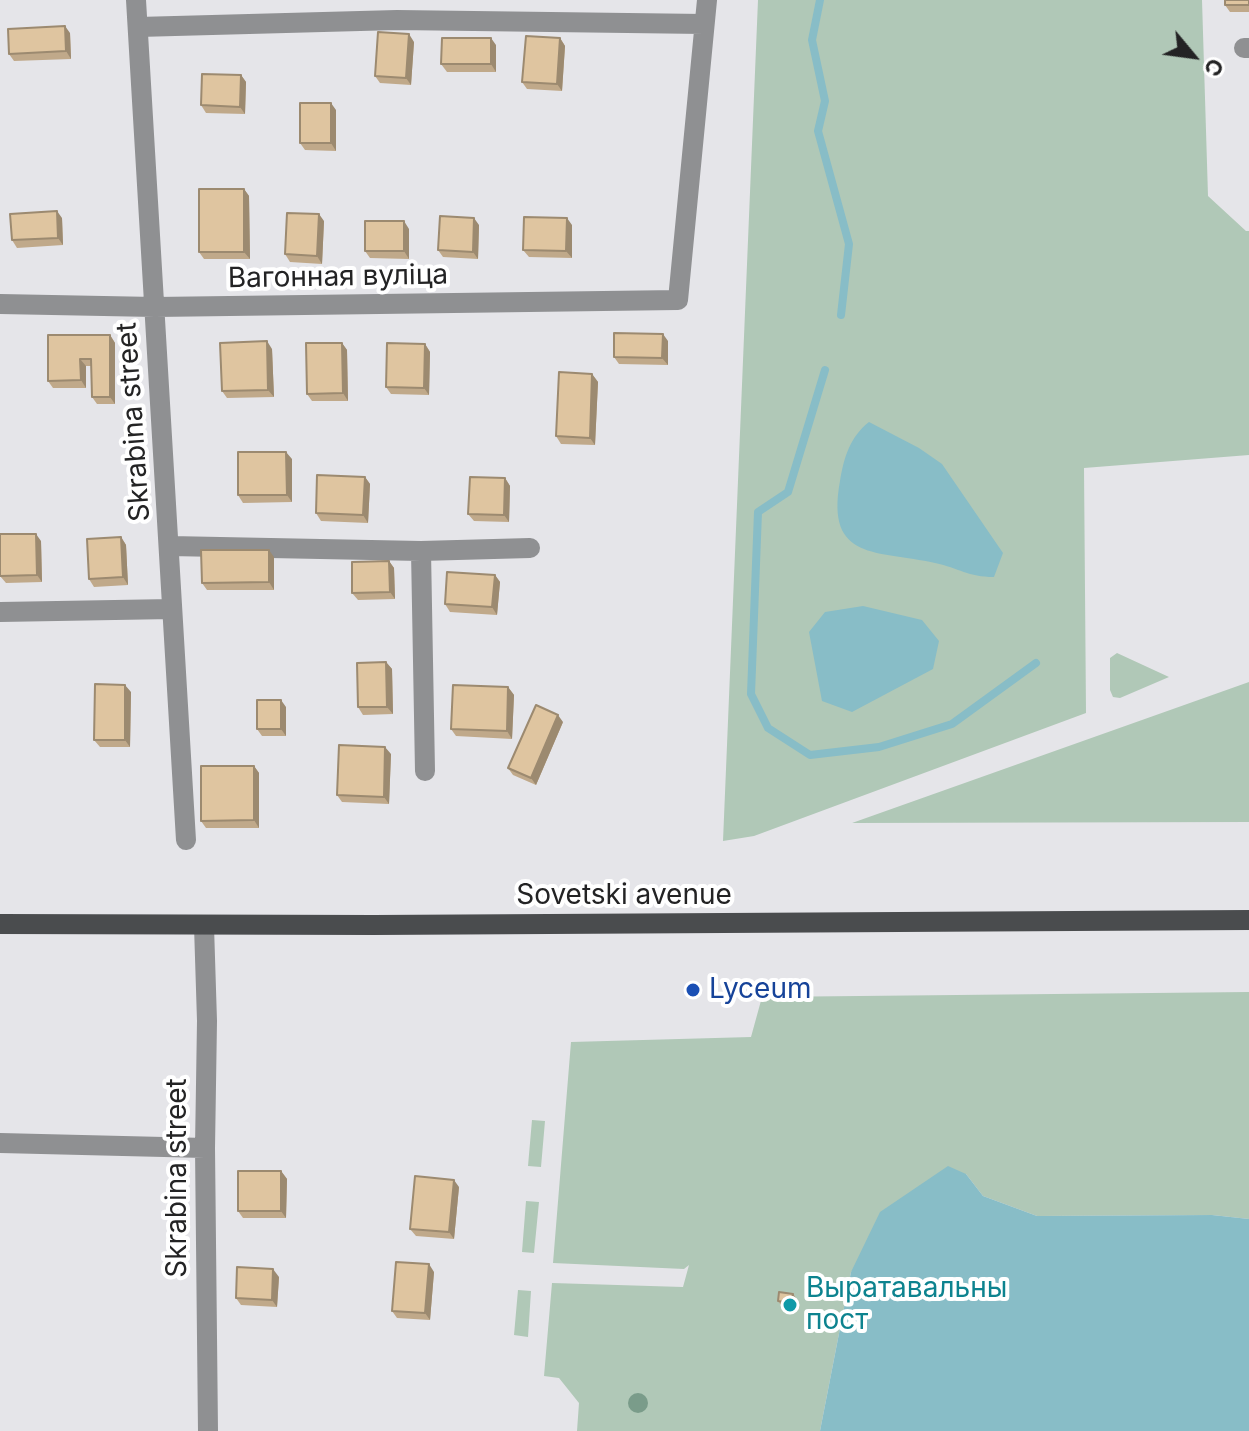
<!DOCTYPE html>
<html>
<head>
<meta charset="utf-8">
<style>
	body { margin:0 }
	#map { position:relative; width:1249px; height:1431px; overflow:hidden; background:#e5e5e9; font-family:Inter,sans-serif }
	canvas { display:block }
	.north { position:absolute; left:1153px; top:16px; width:80px; height:80px; -webkit-text-stroke:6px #fff; paint-order:stroke; rotate:119deg; font-size:22px; font-weight:700; line-height:32px; text-align:center; color:#232324 }
	.north::after { content:''; display:block; margin:auto; width:28px; height:36px; background:#232324; clip-path:polygon(50% 0,100% 100%,50% 72%,0 100%) }
</style>
</head>
<body>
<div id="map">
<canvas width="1249" height="1431"></canvas>
<div class="north">С</div>
</div>
<script>
const c = document.querySelector('canvas').getContext('2d');
c.lineJoin = 'round';
function paint(path, color) { c.fillStyle = color; c.fill(path, 'evenodd'); }
function stroke(path, color, width, dash) { c.strokeStyle = color; c.lineWidth = width; c.lineCap = dash ? 'butt' : 'round'; c.setLineDash(dash || []); c.stroke(path); }
function write(font, color, halo, rows, align = 'center') {
  c.font = font + ' Inter,sans-serif'; c.lineWidth = 8; c.setLineDash([]); c.textBaseline = 'middle'; c.strokeStyle = halo; c.fillStyle = color; for (const [text, x, y, turn = 0] of rows) {
    c.save(); c.translate(x, y); c.rotate((+turn || 0) * Math.PI / 180); c.textAlign = isNaN(turn) ? turn : align; if (halo) c.strokeText(text, 0, 0); c.fillText(text, 0, 0); c.restore();
  }
}
paint(new Path2D(`
	M758,0H1202L1208,196L1246,231H1249V455L1084,468L1086,713L754,836L723,841Z
	M1117,653L1169,677L1120,698L1113,697L1110,690V658Z
	M1249,682V822L852,823Z
	M1249,992V1219L1212,1215L1037,1216L983,1196L966,1174L851,1272L820,1431H577L579,1403L559,1378L544,1376L552,1283L683,1287L689,1265L684,1269L553,1263L571,1042L751,1037L762,997Z
	M532,1120L545,1121L541,1167L528,1166Z
	M526,1201L539,1202L534,1253L522,1252Z
	M518,1290L531,1291L528,1337L514,1335Z`), '#b0c8b7');
paint(new Path2D(`
	M869,422L919,448L942,464L1003,553L994,577C968,577 959,568 935,563C878,550 825,562 840,481C844,457 850,437 869,422Z
	M863,606L922,620L939,641L933,669L852,712L822,701L809,632L825,612Z
	M948,1166L966,1174L983,1196L1037,1216L1212,1215L1249,1219V1431H820L851,1272L880,1212Z`), '#88bdc7');
stroke(new Path2D(`
	M820,0L812,40L825,101L818,131L849,244L841,315
	M825,370L788,492L758,512L751,694L768,728L810,755L879,747L952,724L1036,663`), '#88bdc7', 8);
stroke(new Path2D(`
	M136,0L186,840
	M138,27L397,20L704,24
	M1244,48H1249
	M0,304L155,307L678,300L707,0
	M170,546L421,551L425,771
	M421,551L530,548
	M0,612L172,609
	M204,926L207,1021L205,1148L208,1431
	M0,1143L205,1148`), '#8f9092', 20);
stroke(new Path2D(`
	M0,924L374,925L1249,920`), '#4a4c4e', 20);
c.fillStyle = '#7a9c8a';
for (const [x, y] of [
	[638,1403]
]) { c.beginPath(); c.arc(x, y, 10, 0, 2 * Math.PI); c.fill(); }
paint(new Path2D(`
	M1249,0V12H1230L1225,5Z
	M70,33L71,59L14,61L9,54Z
	M560,38L565,46L562,91L527,89L522,82Z
	M414,42L411,85L380,83L375,76Z
	M496,45V72H447L441,64Z
	M241,75L246,82L245,114L206,113L201,105Z
	M336,110V151L305,150L300,143Z
	M244,189L249,196L250,259H204L199,252Z
	M62,218L63,245L17,248L12,240Z
	M324,221L322,264L290,262L285,254Z
	M479,225L478,259L443,257L438,250Z
	M572,225V258L529,257L523,250Z
	M409,229V259L370,258L365,251Z
	M110,335L115,343V404H97L92,397V366H86V388H53L48,381Z
	M668,341V365L619,364L614,357Z
	M342,343L347,350L348,401H312L307,394Z
	M425,344L430,352L429,395L391,394L386,387Z
	M272,349L274,397L227,398L222,391Z
	M592,374L598,382L595,445L561,444L556,436Z
	M292,459V502L243,503L238,495Z
	M365,477L370,484L368,523L321,521L316,513Z
	M505,478L510,486L509,522L474,521L468,514Z
	M121,537L126,545L128,585L94,587L89,579Z
	M41,541L42,582L6,583L0,576Z
	M274,557V590H207L202,583Z
	M389,561L394,568L395,599L358,600L352,593Z
	M495,575L500,582L497,615L450,612L445,604Z
	M386,662L392,669L393,714L363,715L358,707Z
	M508,687L514,695L512,739L456,736L451,729Z
	M131,692L130,747H100L94,740Z
	M286,707V736H262L257,729Z
	M563,722L536,785L513,775L508,768Z
	M391,754L389,804L342,802L337,795Z
	M254,766L259,773V828H206L201,821Z
	M281,1171L287,1179L286,1218H243L238,1211Z
	M459,1187L454,1239L416,1236L410,1229Z
	M434,1272L430,1320L397,1318L392,1311Z
	M279,1277L277,1307L241,1305L236,1298Z
	M793,1294L798,1301L796,1310L783,1308L778,1301Z`), '#c0a98a');
paint(new Path2D(`
	M65,26L70,33L71,59L66,51Z
	M409,34L414,42L411,85L406,78Z
	M491,38L496,45V72L491,64Z
	M560,38L565,46L562,91L557,84Z
	M241,75L246,82L245,114L240,107Z
	M331,103L336,110V151L331,143Z
	M244,189L249,196L250,259L244,252Z
	M57,211L62,218L63,245L58,238Z
	M319,214L324,221L322,264L317,256Z
	M474,218L479,225L478,259L473,252Z
	M567,218L572,225V258L566,251Z
	M404,221L409,229V259L404,251Z
	M663,334L668,341V365L662,358Z
	M110,335L115,343V404L110,397Z
	M267,341L272,349L274,397L268,390Z
	M342,343L347,350L348,401L343,393Z
	M425,344L430,352L429,395L424,388Z
	M80,359L86,366V388L81,380Z
	M592,374L598,382L595,445L590,438Z
	M286,452L292,459V502L287,495Z
	M365,477L370,484L368,523L363,515Z
	M505,478L510,486L509,522L504,515Z
	M36,534L41,541L42,582L37,575Z
	M121,537L126,545L128,585L123,577Z
	M269,550L274,557V590L269,582Z
	M389,561L394,568L395,599L390,592Z
	M495,575L500,582L497,615L492,607Z
	M386,662L392,669L393,714L387,707Z
	M125,685L131,692L130,747L125,740Z
	M508,687L514,695L512,739L507,731Z
	M281,700L286,707V736L281,729Z
	M558,715L563,722L536,785L531,778Z
	M385,747L391,754L389,804L384,797Z
	M254,766L259,773V828L254,820Z
	M281,1171L287,1179L286,1218L281,1211Z
	M454,1180L459,1187L454,1239L449,1232Z
	M429,1264L434,1272L430,1320L425,1313Z
	M273,1269L279,1277L277,1307L272,1300Z
	M793,1294L798,1301L796,1310L791,1303Z`), '#9c8a70');
const building = new Path2D(`
	M1225,0H1249V5H1225Z
	M65,26L66,51L9,54L8,29Z
	M378,32L409,34L406,78L375,76Z
	M526,36L560,38L557,84L522,82Z
	M442,38H491V64H441Z
	M202,74L241,75L240,107L201,105Z
	M300,103H331V143H300Z
	M199,189H244V252H199Z
	M57,211L58,238L12,240L10,214Z
	M287,213L319,214L317,256L285,254Z
	M440,216L474,218L473,252L438,250Z
	M524,217L567,218L566,251L523,250Z
	M365,221H404V251H365Z
	M614,333L663,334L662,358L614,357Z
	M48,335H110V397H92L91,359H80L81,380L48,381Z
	M267,341L268,390L222,391L220,343Z
	M306,343H342L343,393L307,394Z
	M387,343L425,344L424,388L386,387Z
	M559,372L592,374L590,438L556,436Z
	M238,452H286L287,495H238Z
	M317,475L365,477L363,515L316,513Z
	M470,477L505,478L504,515L468,514Z
	M0,534H36L37,575L0,576Z
	M121,537L123,577L89,579L87,539Z
	M201,550H269V582L202,583Z
	M389,561L390,592L352,593V562Z
	M447,572L495,575L492,607L445,604Z
	M386,662L387,707H358L357,663Z
	M95,684L125,685V740H94Z
	M453,685L508,687L507,731L451,729Z
	M257,700H281V729H257Z
	M536,705L558,715L531,778L508,768Z
	M339,745L385,747L384,797L337,795Z
	M201,766H254V820L201,821Z
	M238,1171H281V1211H238Z
	M415,1176L454,1180L449,1232L410,1229Z
	M396,1262L429,1264L425,1313L392,1311Z
	M237,1267L273,1269L272,1300L236,1298Z
	M779,1292L793,1294L791,1303L778,1301Z`);
paint(building, '#dfc5a0');
stroke(building, '#9c8a70', 2);
for (const [x, y, r, color] of [
	[693,990,8,"#1a4fb4"],
	[790,1305,8,"#0f9aa8"]
]) { const dot = new Path2D(); dot.arc(x, y, r, 0, 2 * Math.PI); c.fillStyle = color; c.fill(dot); stroke(dot, '#fff', 3); }
write('28px', '#232324', '#fff', [
	["Вагонная вуліца",338,277,-1],
	["Skrabina street",134,422,-94],
	["Sovetski avenue",624,896],
	["Skrabina street",178,1178,-90]
]);
write('28px', '#164399', '#fff', [
	["Lyceum",709,990]
], 'left');
write('28px', '#0d838f', '#fff', [
	["Выратавальны",806,1289],
	["пост",806,1321]
], 'left');
</script>
</body>
</html>
